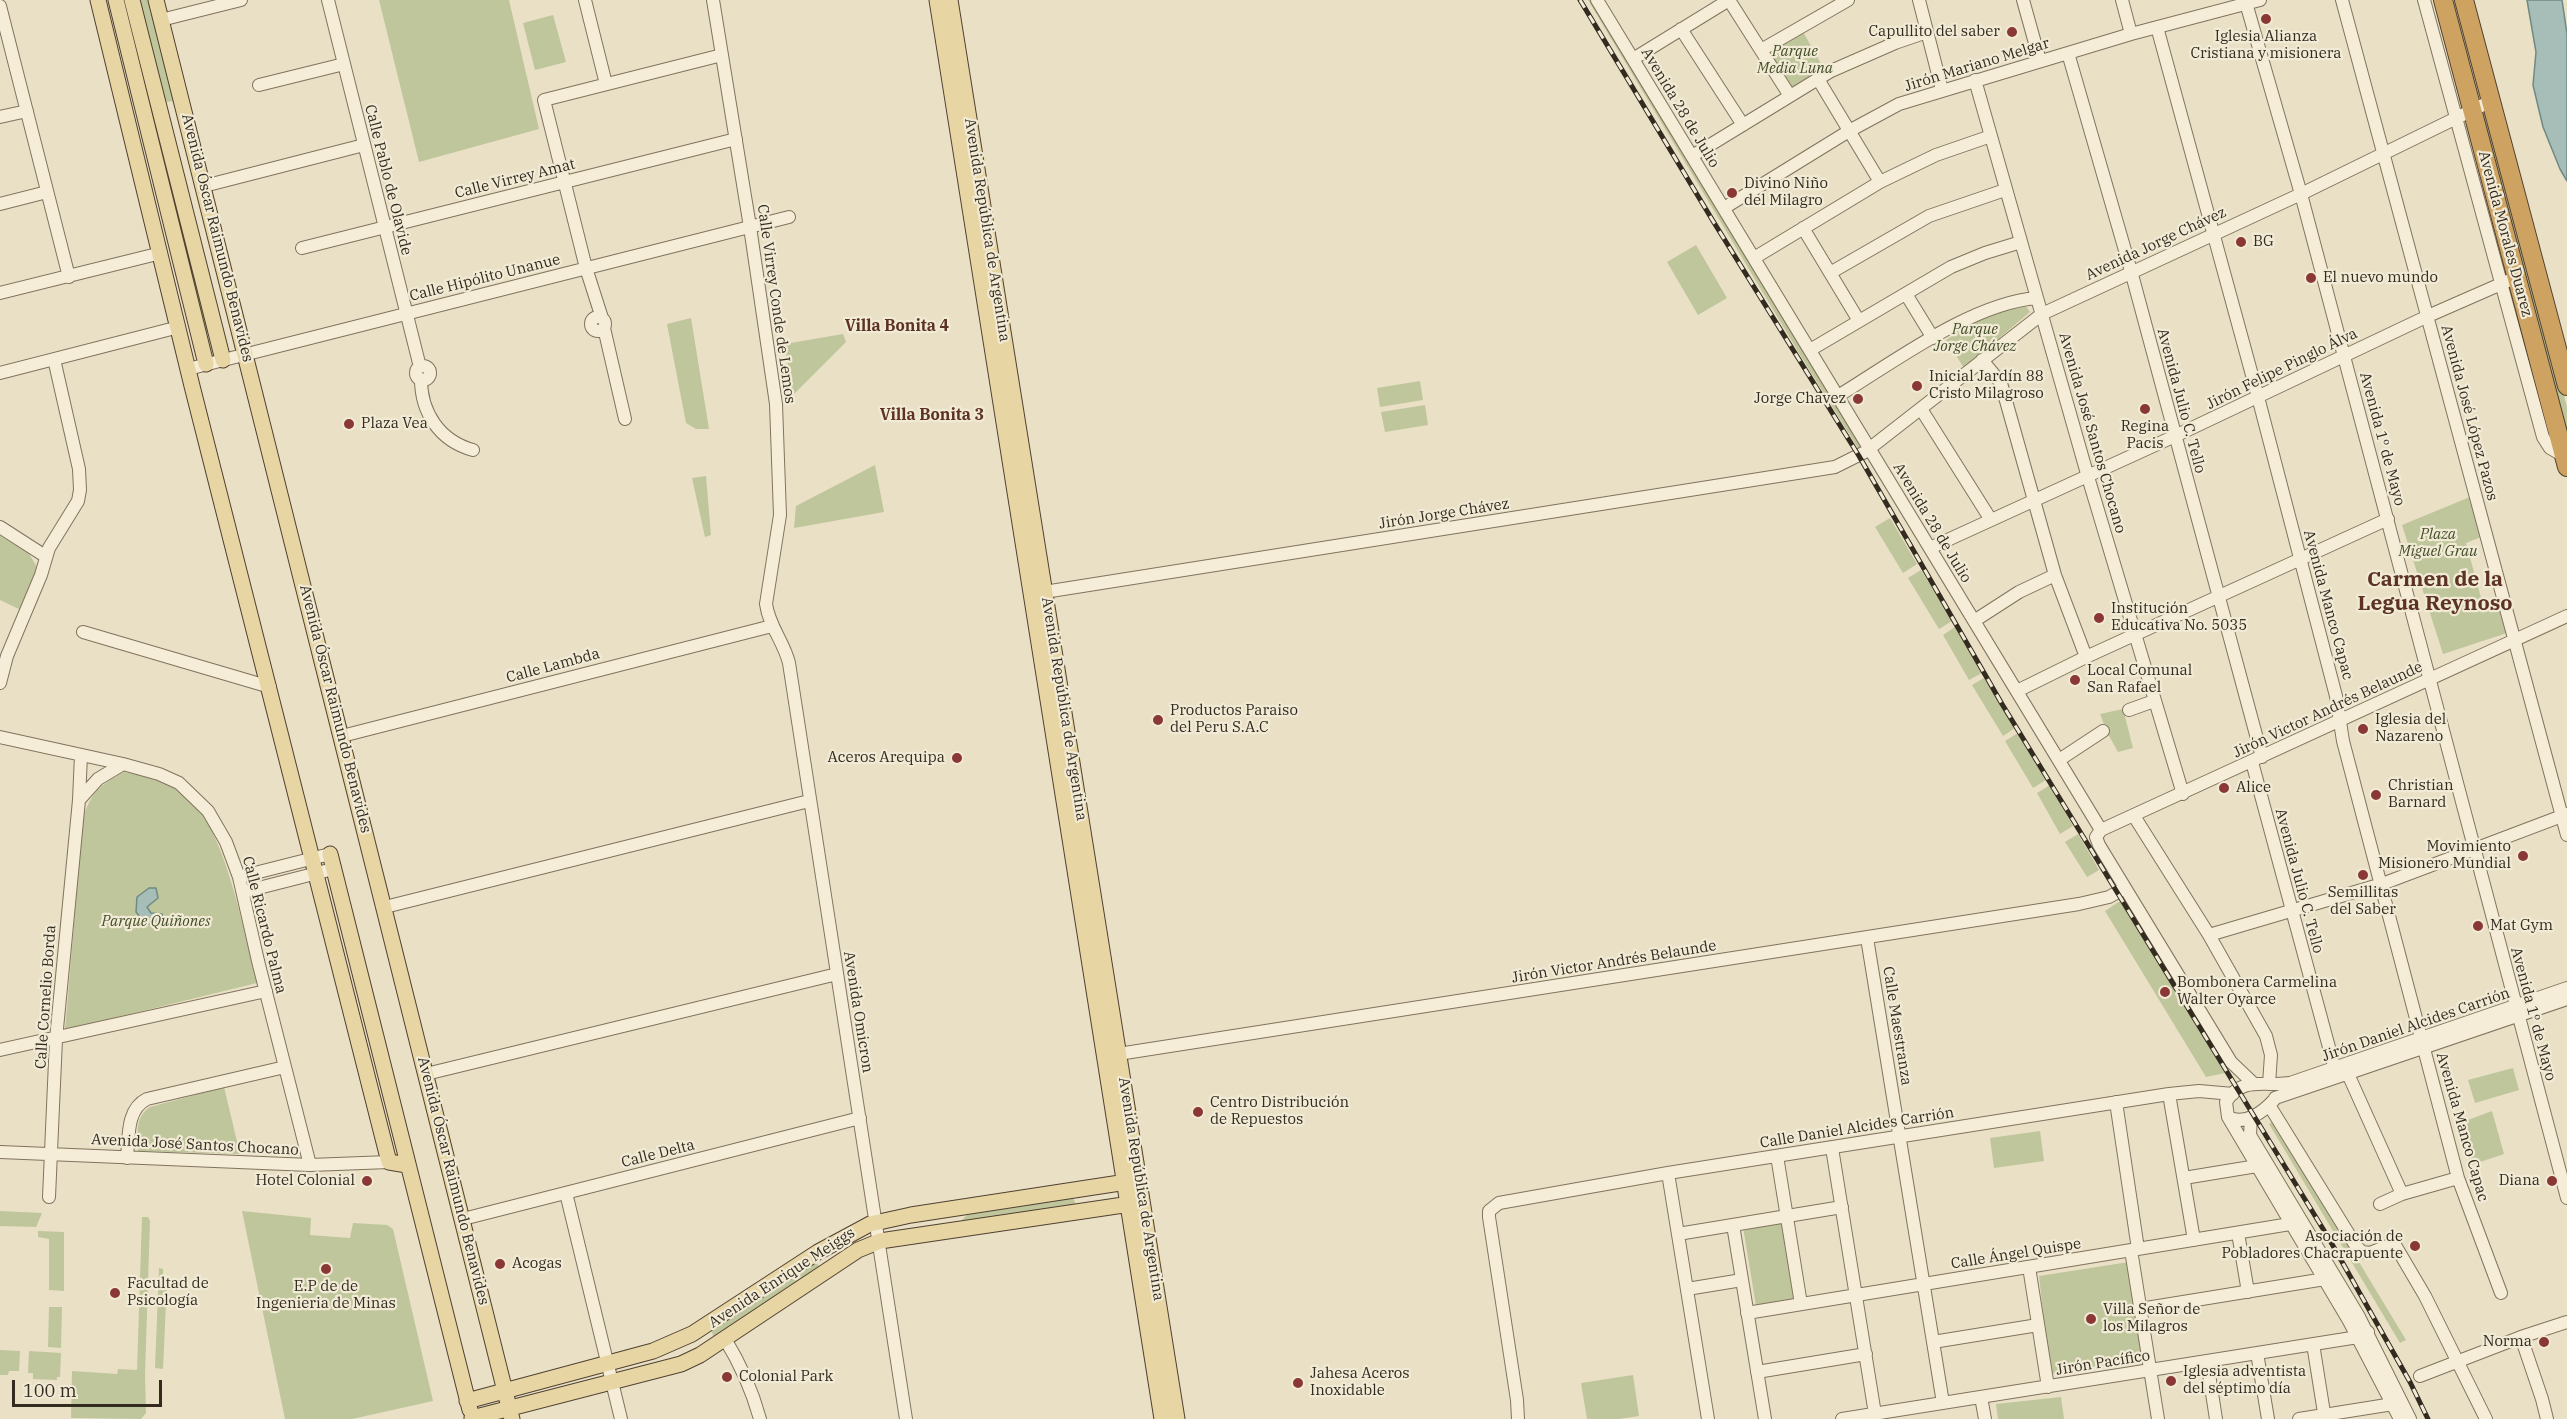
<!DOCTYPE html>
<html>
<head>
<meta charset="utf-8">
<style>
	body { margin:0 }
	#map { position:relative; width:2567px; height:1419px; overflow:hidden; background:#e9e0c6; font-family:"IBM Plex Serif",serif }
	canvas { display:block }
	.scale { position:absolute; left:12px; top:1380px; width:150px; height:27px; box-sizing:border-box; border:3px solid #342b20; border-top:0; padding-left:8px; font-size:18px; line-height:21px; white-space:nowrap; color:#342b20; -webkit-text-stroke:4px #f1ead5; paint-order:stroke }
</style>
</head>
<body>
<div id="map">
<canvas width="2567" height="1419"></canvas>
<div class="scale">100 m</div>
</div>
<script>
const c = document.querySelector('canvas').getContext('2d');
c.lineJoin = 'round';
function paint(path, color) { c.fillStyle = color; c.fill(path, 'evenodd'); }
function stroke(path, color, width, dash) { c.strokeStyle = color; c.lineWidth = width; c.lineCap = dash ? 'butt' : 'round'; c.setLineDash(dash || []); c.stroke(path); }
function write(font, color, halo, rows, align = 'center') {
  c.font = font + ' "IBM Plex Serif",serif'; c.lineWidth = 4.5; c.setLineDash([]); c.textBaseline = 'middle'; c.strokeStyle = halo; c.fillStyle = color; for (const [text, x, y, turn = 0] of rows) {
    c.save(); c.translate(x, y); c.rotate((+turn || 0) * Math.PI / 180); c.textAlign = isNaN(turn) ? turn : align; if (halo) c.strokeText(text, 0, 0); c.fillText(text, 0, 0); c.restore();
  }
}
paint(new Path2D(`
	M122,0H129L211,330L204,333Z
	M140,0H153L177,94L174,101L167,102L164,96Z
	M379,0H509L539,129L419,162Z
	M1588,0H1594L1863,448L1859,450L1802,358Z
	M553,15L566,62L535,70L523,23Z
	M1802,30L1824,69L1789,91L1765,51Z
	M2488,111L2567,407V453L2477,115Z
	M1696,245L1727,298L1698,315L1667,262Z
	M2024,304L2030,312L1964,368L1946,340L1974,321Z
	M691,318L709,429H696L686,423L667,324Z
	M843,334L846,342L792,396L785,344Z
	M1420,381L1423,400L1380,407L1377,388Z
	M1425,405L1428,425L1385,432L1381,412Z
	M875,465L884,512L794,528L796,506Z
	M706,476L711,535L705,537L692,478Z
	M2470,497L2481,537L2466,543L2483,605L2497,601L2507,633L2443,654L2402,525Z
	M1890,518L1917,564L1903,573L1875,527Z
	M0,535L28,552L37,567L21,610L0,600Z
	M1921,570L1952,621L1939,629L1908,578Z
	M1955,627L1982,673L1969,680L1943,635Z
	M1984,678L2015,728L2003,736L1972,685Z
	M2123,709L2133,748L2118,752L2107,732L2100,714Z
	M2018,733L2046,780L2033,788L2005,741Z
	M124,772C142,776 164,779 180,790C225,820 243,931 257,983L65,1030L83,817C92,792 100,785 124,772Z
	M2050,785L2073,826L2060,834L2037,793Z
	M2078,834L2099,870L2087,877L2065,842Z
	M2120,901L2225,1073L2206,1077L2105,911Z
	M2513,1068L2519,1090L2475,1103L2468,1080Z
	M224,1087L240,1154L138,1151C138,1133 134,1118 150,1107Z
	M2492,1111L2504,1154L2471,1165L2460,1123Z
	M2274,1121L2406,1340L2400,1343L2269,1124Z
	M2040,1131L2044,1161L1994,1168L1990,1138Z
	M1073,1198L1076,1204L1074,1207L965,1223L962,1220L967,1215Z
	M0,1211L42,1213L36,1227L0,1226Z
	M242,1211L311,1218L310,1235L350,1238L353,1223L387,1225L393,1229L433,1401L352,1419H285Z
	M142,1217H148L150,1221L145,1375L146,1413L141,1419L71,1418L72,1371L117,1374L118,1369L137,1370Z
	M1782,1220L1796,1300L1756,1306L1743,1227Z
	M38,1231L64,1232V1291L49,1290V1239L38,1237Z
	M813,1262L820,1266L818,1270L717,1336H713L711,1328Z
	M2129,1262L2144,1359L2129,1361L2126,1359L2118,1363L2050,1374L2039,1276Z
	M159,1268L163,1269V1281H167L163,1369L155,1368Z
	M49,1307H62L61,1348L48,1347Z
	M0,1350L20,1351L19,1371H9L8,1375H0Z
	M29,1351L61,1353L60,1377H57V1380L33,1379V1373H28Z
	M1633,1375L1639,1416L1619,1419H1587L1581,1383Z
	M2061,1397L2064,1419H1998L1996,1404Z`), '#bfc69b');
const water = new Path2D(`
	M2527,0H2562L2567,34V181L2560,169L2543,127L2533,85L2536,52Z
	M149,888H156L158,898L147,907L151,913L162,914L164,922L153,925L145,923L136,912L137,897Z`);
paint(water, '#a7bdb7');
stroke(water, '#6f8a85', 1.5);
const minor = new Path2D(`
	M328,0L420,367
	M585,0L606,84
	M713,0L750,227L776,404L780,515L766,604C769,626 784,642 789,663L906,1419
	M1597,0L2101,830
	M1729,0L1790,96
	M1919,0L1942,90
	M2023,0L2040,61
	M2122,0L2131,34
	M2342,0L2567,835
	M2424,0L2543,437L2550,448L2564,456
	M2246,3L2301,194L2567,1198
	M0,6L69,277
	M161,20L241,0
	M2157,27L2258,397L2336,696L2343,741L2458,1178L2501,1293
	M1681,29L1743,125
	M1761,50L1848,0
	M2068,53L2131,271L2262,757
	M1633,59L1729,0
	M1818,79L1880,182
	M1975,80L2088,477L2183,794
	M259,85L344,64
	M0,117L27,111
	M1692,156L1831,71L1895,43L1927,32
	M204,186L364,145
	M0,204L47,192
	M1724,208L1849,131L1899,104L2131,34L2260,0
	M1803,228L1859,321
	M302,248L736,139
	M1754,258L1880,182L1936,155L1991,136
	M1830,273L1929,216L2005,190
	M0,293L161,253
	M1906,294L1933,338
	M591 324a7 7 0 1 1 14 0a7 7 0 1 1-14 0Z
	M602,318L586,268L544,100L722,55
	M604,328L625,419
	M1810,350L1951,267L1985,253L2021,242
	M1982,360L2001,383L2055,575L2086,657
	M416 373a7 7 0 1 1 14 0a7 7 0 1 1-14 0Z
	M188,369L789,217
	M0,373L179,327
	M421,379C421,413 440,441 473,450
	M1838,396C1894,362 1972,303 2037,298
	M1921,409L1991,520
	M0,527L45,556
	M1930,548L2175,436L2428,316L2517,277
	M1038,593L1835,467L1865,452L2042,314L2301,194L2491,101
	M1974,621L2019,592L2055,575
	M83,632L270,687
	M0,683L7,656L41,575L49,548L78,501L80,490L79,469L54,359
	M2017,691L2086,657L2388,519
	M2129,710L2154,701
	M342,736L772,626
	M0,737L123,764L159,774L179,783L208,811L226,842L239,877L258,961L310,1165
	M2059,760L2103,731
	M2252,762L2337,1077
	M79,800L98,779L123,764
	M2134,816L2209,935L2266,1036L2271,1055L2269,1084
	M2101,830L2567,616
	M2101,830L2096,837L2099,845L2231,1062L2253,1083
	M239,877L330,854
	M243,892L333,869
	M385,907L809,801
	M2209,935L2382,884L2567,814
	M1867,938L1943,1403
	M0,1050L266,991
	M1112,1055L2079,904L2109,897L2125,888
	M426,1074L837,974
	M2348,1074L2402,1194
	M2169,1094L2194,1240
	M2275,1098L2567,999
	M2116,1102L2138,1249
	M2269,1105L2356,1246L2362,1252L2370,1253L2392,1244L2395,1245L2425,1296L2486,1419
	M2228,1117C2245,1126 2263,1112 2274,1100
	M2251,1117L2250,1135L2358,1315L2410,1419
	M1832,1148L1875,1414
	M0,1152L310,1165L389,1162
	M1777,1156L1801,1304
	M127,1158C129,1138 126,1109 147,1099L285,1067
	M1668,1173L1708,1419
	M2184,1178L2257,1166
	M566,1193L621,1419
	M49,1197L56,1039L79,800L81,755
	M2380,1204L2402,1194L2458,1178
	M463,1219L860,1118
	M1733,1225L1765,1419
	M2238,1233L2248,1292
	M1678,1234L1842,1207
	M2131,1250L2158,1419
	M2029,1267L2048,1387
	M1687,1289L1742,1280
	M2140,1309L2325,1279
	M1747,1313L2290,1224
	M2521,1337L2542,1399L2547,1419
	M725,1339C741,1365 752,1390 760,1419
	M1933,1342L2038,1325
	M2313,1344L2325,1419
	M2257,1353L2268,1419
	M2207,1361L2216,1419
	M1757,1372L1866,1354
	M2420,1376L2521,1337L2567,1322
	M1981,1397L1985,1419
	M1518,1419L1517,1400L1489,1217V1211L1499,1203L1668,1173L2169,1094L2199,1091L2233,1094
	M1842,1419L2358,1337L2368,1332
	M2299,1419L2393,1404
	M2400,1419L2349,1321L2228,1117L2226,1102C2242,1075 2266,1087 2290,1083L2567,988`);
const major = new Path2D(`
	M98,0L192,386L389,1162L407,1165
	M116,0L206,364
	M132,0L223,360
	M156,0L512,1419
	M937,0L1162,1419
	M950,0L1177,1419
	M330,854L470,1410
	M467,1401L653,1351L692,1334L818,1252L870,1224L911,1215L1133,1181
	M472,1418L681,1364L700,1355L858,1250L880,1241L1137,1203`);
const highway = new Path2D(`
	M2443,0L2567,467
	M2464,0L2567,386`);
stroke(minor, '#82735e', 14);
stroke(major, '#504132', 17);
stroke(highway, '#504132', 20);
stroke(minor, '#f5edd8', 12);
stroke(major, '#e7d5a3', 15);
stroke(highway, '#cea361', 18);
const rail = new Path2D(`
	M1580,0L1713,221L1859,456L2002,704L2328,1237L2410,1382L2428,1419`);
stroke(rail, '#342b20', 5);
stroke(rail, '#f1ead5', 3, [9]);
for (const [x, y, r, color] of [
	[2266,19,6,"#8a3835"],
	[2012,32,6,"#8a3835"],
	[1732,193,6,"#8a3835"],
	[2241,242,6,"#8a3835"],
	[2311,278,6,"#8a3835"],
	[1917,386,6,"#8a3835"],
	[1858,399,6,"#8a3835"],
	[2145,409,6,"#8a3835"],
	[349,424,6,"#8a3835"],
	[2099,618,6,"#8a3835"],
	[2075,680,6,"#8a3835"],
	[1158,720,6,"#8a3835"],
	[2363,729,6,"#8a3835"],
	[957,758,6,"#8a3835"],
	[2224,788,6,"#8a3835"],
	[2376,795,6,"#8a3835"],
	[2523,856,6,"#8a3835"],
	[2363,875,6,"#8a3835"],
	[2478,926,6,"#8a3835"],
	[2165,992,6,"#8a3835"],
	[1198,1112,6,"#8a3835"],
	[367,1181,6,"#8a3835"],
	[2552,1181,6,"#8a3835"],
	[2415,1246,6,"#8a3835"],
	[500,1264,6,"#8a3835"],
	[326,1269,6,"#8a3835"],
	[115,1293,6,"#8a3835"],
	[2091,1319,6,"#8a3835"],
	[2544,1342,6,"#8a3835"],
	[727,1377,6,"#8a3835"],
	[2171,1381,6,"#8a3835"],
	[1298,1383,6,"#8a3835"]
]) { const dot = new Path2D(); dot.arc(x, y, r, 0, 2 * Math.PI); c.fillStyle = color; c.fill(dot); stroke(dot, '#f1ead5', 2); }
write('15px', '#342b20', '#f1ead5', [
	["Capullito del saber",2000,32,"right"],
	["Iglesia Alianza",2266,37,"center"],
	["Cristiana y misionera",2266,54,"center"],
	["Divino Niño",1744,184],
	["del Milagro",1744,201],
	["BG",2253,242],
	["El nuevo mundo",2323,278],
	["Inicial Jardín 88",1929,377],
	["Cristo Milagroso",1929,394],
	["Jorge Chavez",1846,399,"right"],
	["Plaza Vea",361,424],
	["Regina",2145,427,"center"],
	["Pacis",2145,444,"center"],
	["Institución",2111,609],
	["Educativa No. 5035",2111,626],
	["Local Comunal",2087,671],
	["San Rafael",2087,688],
	["Productos Paraiso",1170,711],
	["del Peru S.A.C",1170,728],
	["Iglesia del",2375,720],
	["Nazareno",2375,737],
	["Aceros Arequipa",945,758,"right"],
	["Christian",2388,786],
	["Barnard",2388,803],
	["Alice",2236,788],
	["Movimiento",2511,847,"right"],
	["Misionero Mundial",2511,864,"right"],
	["Semillitas",2363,893,"center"],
	["del Saber",2363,910,"center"],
	["Mat Gym",2490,926],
	["Bombonera Carmelina",2177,983],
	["Walter Oyarce",2177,1000],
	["Centro Distribución",1210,1103],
	["de Repuestos",1210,1120],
	["Hotel Colonial",355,1181,"right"],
	["Diana",2540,1181,"right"],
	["Asociación de",2403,1237,"right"],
	["Pobladores Chacrapuente",2403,1254,"right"],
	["Acogas",512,1264],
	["Facultad de",127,1284],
	["Psicología",127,1301],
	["E.P de de",326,1287,"center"],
	["Ingenieria de Minas",326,1304,"center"],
	["Villa Señor de",2103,1310],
	["los Milagros",2103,1327],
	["Norma",2532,1342,"right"],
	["Iglesia adventista",2183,1372],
	["del séptimo día",2183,1389],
	["Jahesa Aceros",1310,1374],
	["Inoxidable",1310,1391],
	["Colonial Park",739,1377]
], 'left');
write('italic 15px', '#434e29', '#f1ead5', [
	["Parque",1795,52],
	["Media Luna",1795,69],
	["Parque",1975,330],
	["Jorge Chávez",1975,347],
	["Plaza",2438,535],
	["Miguel Grau",2438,552],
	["Parque Quiñones",156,922]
]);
write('15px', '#342b20', '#f1ead5', [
	["Jirón Mariano Melgar",1977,65,-17],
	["Avenida 28 de Julio",1680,108,59],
	["Calle Virrey Amat",515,179,-14],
	["Calle Pablo de Olavide",388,180,76],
	["Avenida República de Argentina",987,230,81],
	["Avenida Morales Duarez",2505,234,75],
	["Avenida Óscar Raimundo Benavides",217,238,76],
	["Avenida Jorge Chávez",2156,244,-25],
	["Calle Hipólito Unanue",485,278,-14],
	["Calle Virrey Conde de Lemos",776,304,82],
	["Jirón Felipe Pinglo Álva",2282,369,-26],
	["Avenida Julio C. Tello",2181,401,75],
	["Avenida José López Pazos",2469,413,75],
	["Avenida José Santos Chocano",2092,433,74],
	["Avenida 1º de Mayo",2382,439,75],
	["Jirón Jorge Chávez",1444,514,-9],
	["Avenida 28 de Julio",1932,523,59],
	["Avenida Manco Capac",2328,605,75],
	["Calle Lambda",553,666,-15],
	["Avenida Óscar Raimundo Benavides",335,709,76],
	["Avenida República de Argentina",1064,709,81],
	["Jirón Victor Andrés Belaunde",2328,710,-25],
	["Avenida Julio C. Tello",2299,881,75],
	["Calle Ricardo Palma",264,925,76],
	["Jirón Victor Andrés Belaunde",1614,962,-9],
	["Calle Cornelio Borda",46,997,-86],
	["Avenida Omicron",858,1012,81],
	["Avenida 1º de Mayo",2533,1014,75],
	["Jirón Daniel Alcides Carrión",2416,1025,-19],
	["Calle Maestranza",1897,1026,81],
	["Avenida Manco Capac",2462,1127,74],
	["Calle Daniel Alcides Carrión",1857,1128,-9],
	["Avenida José Santos Chocano",195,1145,3],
	["Calle Delta",658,1154,-14],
	["Avenida Óscar Raimundo Benavides",453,1181,76],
	["Avenida República de Argentina",1141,1189,81],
	["Calle Ángel Quispe",2016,1254,-9],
	["Avenida Enrique Meiggs",782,1278,-33],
	["Jirón Pacífico",2103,1363,-9]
]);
write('bold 16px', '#5c3224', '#f1ead5', [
	["Villa Bonita 4",897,326],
	["Villa Bonita 3",932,415]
]);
write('bold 21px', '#5c3224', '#f1ead5', [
	["Carmen de la",2435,580],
	["Legua Reynoso",2435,604]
]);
</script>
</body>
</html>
